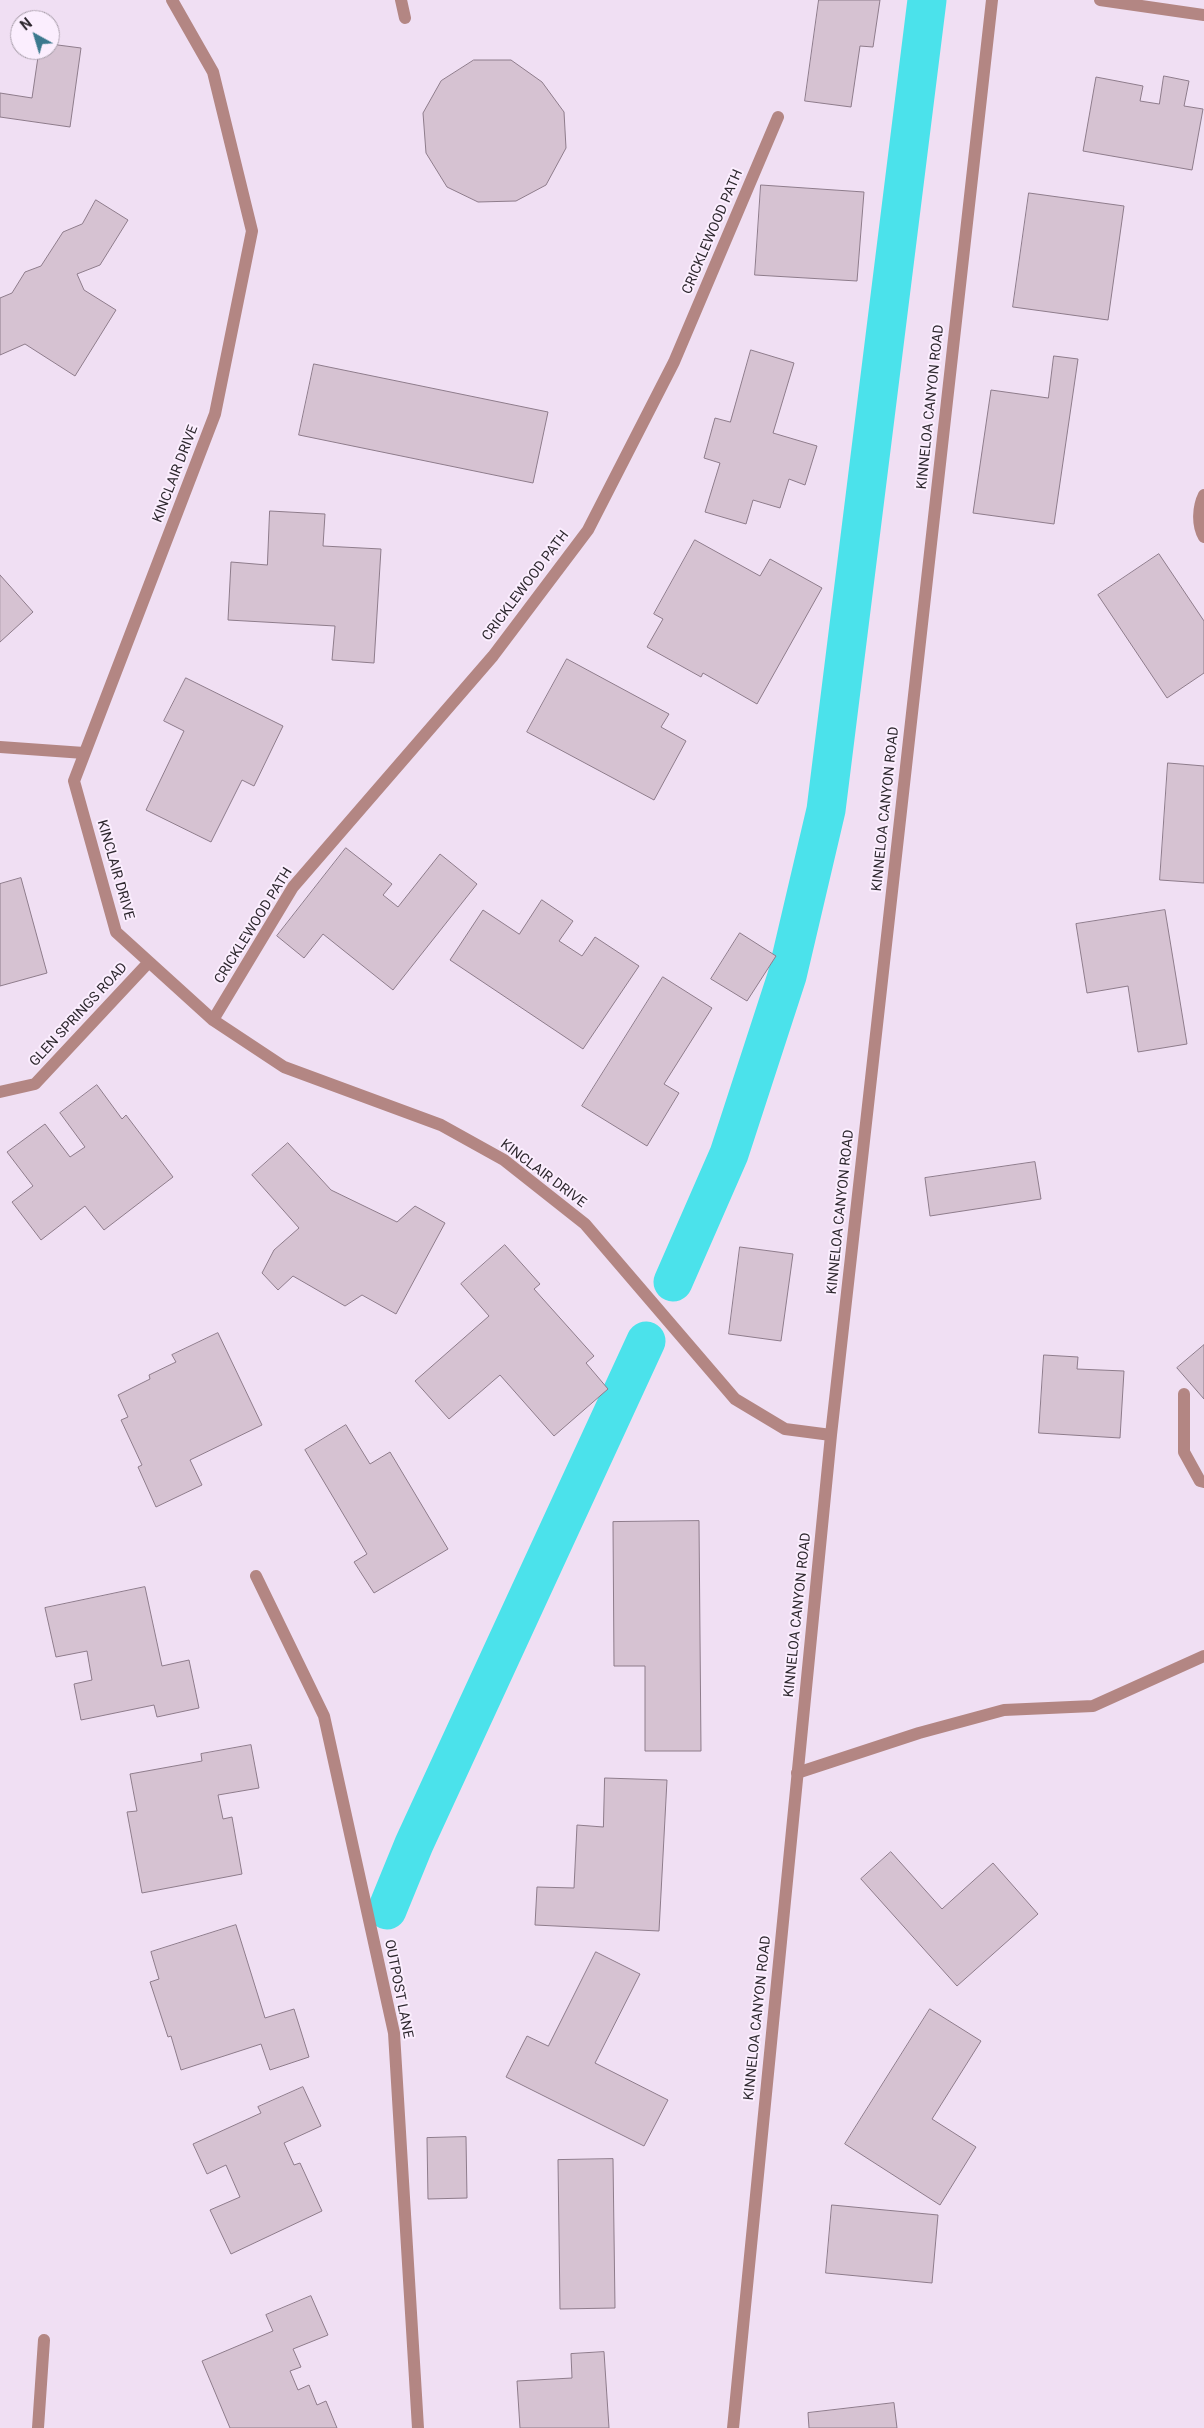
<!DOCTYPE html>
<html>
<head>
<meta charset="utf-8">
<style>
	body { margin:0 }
	#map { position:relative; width:1204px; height:2428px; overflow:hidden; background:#f0dff3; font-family:Roboto,sans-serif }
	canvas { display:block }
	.north { position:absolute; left:10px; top:10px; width:50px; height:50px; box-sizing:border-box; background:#fbeefe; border:1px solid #a99fab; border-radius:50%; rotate:321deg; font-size:14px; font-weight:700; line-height:20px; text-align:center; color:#2e282f }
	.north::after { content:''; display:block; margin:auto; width:18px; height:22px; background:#3b798e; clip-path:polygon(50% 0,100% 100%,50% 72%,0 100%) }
</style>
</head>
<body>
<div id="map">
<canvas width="1204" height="2428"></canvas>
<div class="north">N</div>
</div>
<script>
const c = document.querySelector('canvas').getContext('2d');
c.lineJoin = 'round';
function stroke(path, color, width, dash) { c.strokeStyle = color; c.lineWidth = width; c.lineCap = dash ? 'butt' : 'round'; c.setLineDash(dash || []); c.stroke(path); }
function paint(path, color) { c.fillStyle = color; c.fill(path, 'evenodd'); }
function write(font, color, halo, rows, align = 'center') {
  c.font = font + ' Roboto,sans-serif'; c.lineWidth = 4; c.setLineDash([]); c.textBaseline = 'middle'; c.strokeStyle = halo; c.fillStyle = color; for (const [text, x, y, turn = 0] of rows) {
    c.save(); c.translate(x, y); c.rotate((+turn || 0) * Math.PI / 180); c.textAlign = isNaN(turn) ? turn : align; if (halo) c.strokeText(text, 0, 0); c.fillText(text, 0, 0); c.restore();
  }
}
stroke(new Path2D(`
	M673,1282L729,1154L787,976L826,810L927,0
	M387,1910L414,1844L646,1341`), '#4be2eb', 39);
const building = new Path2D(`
	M819,0H880L873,47L860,46L851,107L805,101Z
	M50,44L81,48L70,127L0,117V93L32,98L39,50H50Z
	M474,60H511L542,82L564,112L566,148L546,185L516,201L478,202L447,187L426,153L423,113L441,81Z
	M1164,76L1189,81L1184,106L1203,109L1192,170L1083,151L1096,77L1143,86L1140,101L1159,104Z
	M761,185L864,192L857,281L755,275Z
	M1029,193L1124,206L1108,320L1013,307Z
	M96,200L128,220L100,265L77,274L84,290L116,310L75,376L25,344L0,355V298L12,293L25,272L41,266L63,232L82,224Z
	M751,350L794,363L773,433L817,446L805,485L789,479L780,508L753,500L746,524L705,512L720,463L704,458L715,418L730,422Z
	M1054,356L1078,359L1054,524L973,513L991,390L1048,398Z
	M314,364L548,412L533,483L299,435Z
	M270,511L325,514L323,546L381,549L374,663L332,660L335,626L228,620L231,562L267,565Z
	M695,540L760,576L770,559L822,588L757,704L703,673L701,677L647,647L663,619L654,614Z
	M1159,554L1204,621V673L1167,698L1098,595Z
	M0,575L33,612L0,642Z
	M567,659L669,714L661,727L686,741L654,800L527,732Z
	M186,678L283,726L254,786L242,780L211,842L146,810L184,731L164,721Z
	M1168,763L1204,766V883L1160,880Z
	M346,848L392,884L383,895L398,907L440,854L477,884L393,990L323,934L304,958L277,936Z
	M21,878L47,973L0,986V884Z
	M542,900L573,921L559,941L582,956L595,937L639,966L583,1049L450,960L483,910L519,934Z
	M1165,910L1187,1044L1138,1052L1128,986L1087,993L1076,924Z
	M740,933L776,956L747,1001L711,979Z
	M663,977L712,1008L664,1084L679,1093L647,1146L582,1106Z
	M97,1085L122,1119L126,1115L173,1177L104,1230L85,1206L41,1240L12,1202L33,1186L7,1152L45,1124L70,1157L85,1147L60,1113Z
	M288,1143L331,1190L397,1222L415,1206L445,1223L396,1314L362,1295L345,1306L293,1276L278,1290L262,1273L274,1250L299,1228L252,1175Z
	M1035,1162L1041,1199L930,1216L925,1178Z
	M505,1245L540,1284L534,1289L594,1356L586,1363L608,1389L554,1436L500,1375L449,1419L415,1381L489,1316L461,1284Z
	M740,1247L793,1254L781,1341L729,1334Z
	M218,1333L262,1425L190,1460L202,1485L156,1507L138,1467L142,1465L121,1420L128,1417L118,1395L150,1379L149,1375L176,1362L172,1355Z
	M1204,1345V1399L1177,1368Z
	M1044,1355L1078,1357L1077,1369L1124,1371L1120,1438L1039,1433Z
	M346,1425L370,1464L390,1452L448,1549L374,1593L354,1562L367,1554L305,1450Z
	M699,1521L701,1751H645V1666H614L613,1522Z
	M145,1587L162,1666L189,1660L199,1708L157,1717L154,1705L81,1720L74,1684L92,1680L87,1651L56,1657L45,1608Z
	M251,1745L259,1788L218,1795L223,1819L232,1817L242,1874L142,1893L127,1812L137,1811L130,1774L202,1761L201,1754Z
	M605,1778L667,1780L659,1931L535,1925L537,1887L574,1888L577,1825L603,1827Z
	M891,1852L942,1909L993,1863L1038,1914L957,1986L861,1879Z
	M236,1925L265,2018L294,2009L309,2057L270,2070L261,2044L181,2070L171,2036L168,2037L150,1982L159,1979L151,1952Z
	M596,1952L640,1974L595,2063L668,2100L644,2146L506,2077L527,2036L548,2046Z
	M930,2009L981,2041L932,2119L976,2147L940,2205L845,2144Z
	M303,2087L321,2126L284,2143L294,2165L300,2163L322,2211L231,2254L210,2210L240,2197L226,2165L207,2174L193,2144L261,2113L258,2107Z
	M466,2137L467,2198L428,2199L427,2138Z
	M613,2159L615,2308L560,2309L558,2160Z
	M832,2205L938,2215L932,2283L826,2273Z
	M311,2296L328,2335L293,2349L301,2367L290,2371L298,2390L309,2385L317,2405L326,2401L337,2428H230L202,2361L273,2331L266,2315Z
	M604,2352L609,2428H520L517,2381L572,2378L571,2354Z
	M894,2403L897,2428H809L808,2413Z`);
paint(building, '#d6c2d2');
stroke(building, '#8e7c8b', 1);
stroke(new Path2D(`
	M401,0L405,18
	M0,747L84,753
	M1184,1394V1452L1200,1481L1204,1482
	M797,1773L919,1733L1004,1710L1093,1706L1204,1656
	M38,2428L44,2340`), '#b38683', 12);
stroke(new Path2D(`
	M172,0L213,72L252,231L215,414L74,781L116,932L213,1020L284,1067L441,1125L504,1160L585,1224L735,1399L785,1429L831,1435
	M1100,0L1204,15
	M1204,495C1198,507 1197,525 1204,537
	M213,1020L293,887L493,656L588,530L674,362L778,117
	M0,1092L35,1084L149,962
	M256,1576L324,1716L394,2033L418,2428
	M733,2428L831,1435L992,0`), '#b38683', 12);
write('14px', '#2e282f', '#fbeefe', [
	["CRICKLEWOOD PATH",713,232,-67],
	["KINNELOA CANYON ROAD",931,407,-84],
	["KINCLAIR DRIVE",176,474,-69],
	["CRICKLEWOOD PATH",526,586,-53],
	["KINNELOA CANYON ROAD",886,809,-84],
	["KINCLAIR DRIVE",115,870,74],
	["CRICKLEWOOD PATH",254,926,-58],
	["GLEN SPRINGS ROAD",79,1015,-47],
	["KINCLAIR DRIVE",543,1174,37],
	["KINNELOA CANYON ROAD",841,1212,-84],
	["KINNELOA CANYON ROAD",798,1615,-84],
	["OUTPOST LANE",398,1989,79],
	["KINNELOA CANYON ROAD",758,2018,-84]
]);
</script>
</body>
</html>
